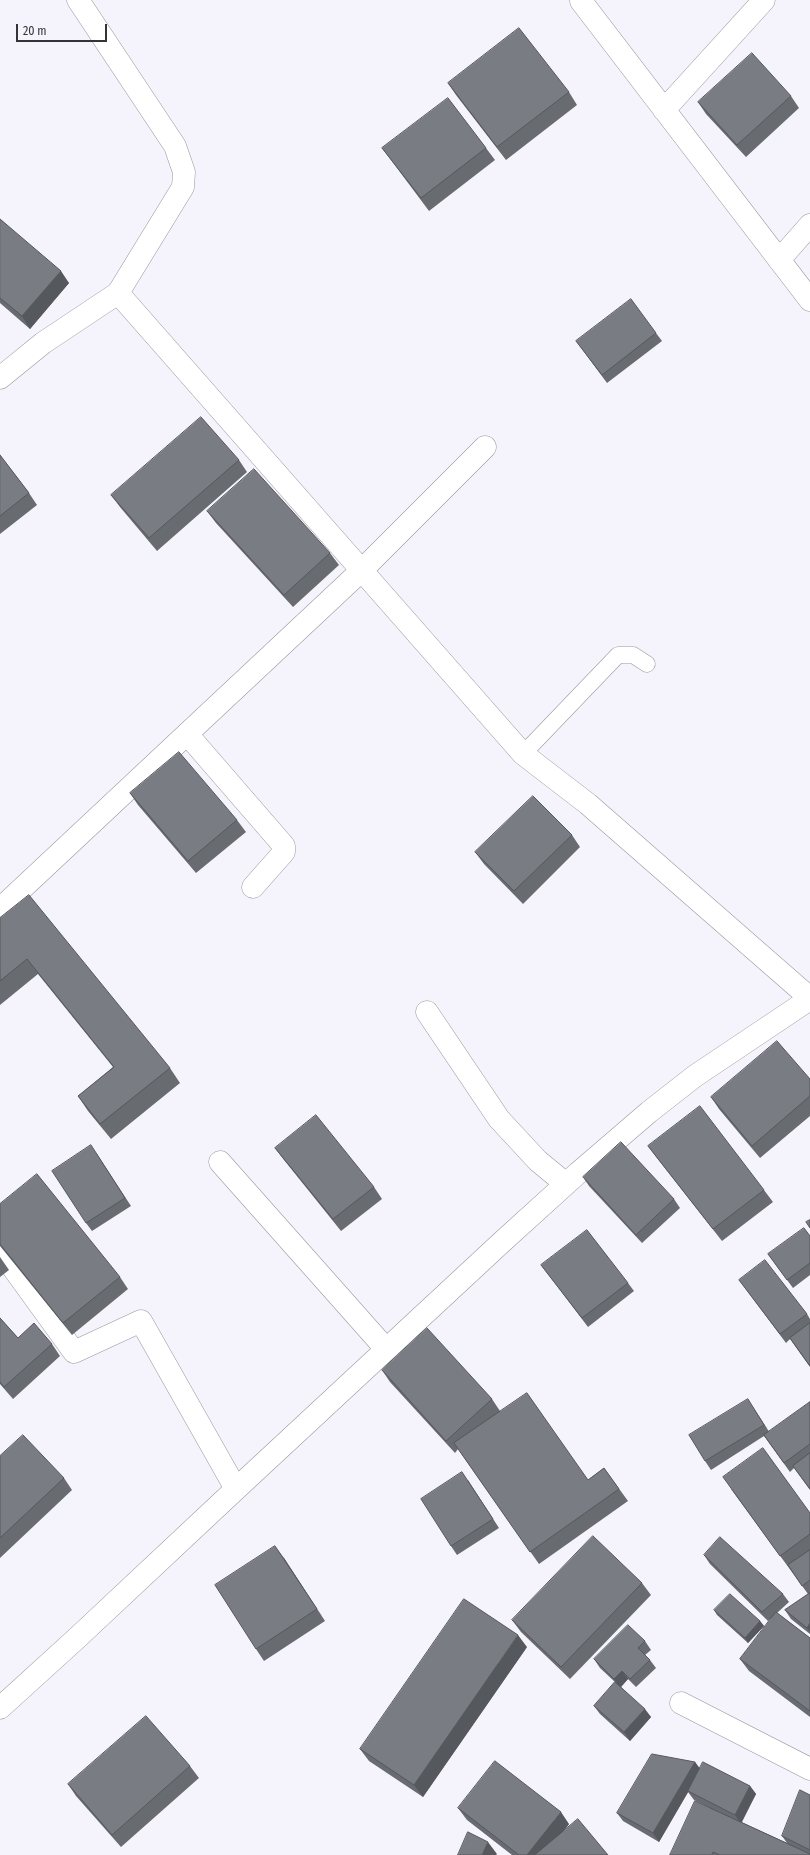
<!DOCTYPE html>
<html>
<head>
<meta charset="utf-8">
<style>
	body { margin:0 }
	#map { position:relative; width:810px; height:1855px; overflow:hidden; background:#f5f4fc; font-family:"Fira Sans Condensed",sans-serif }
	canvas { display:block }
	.scale { position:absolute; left:16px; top:24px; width:91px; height:18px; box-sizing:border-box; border:2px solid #343336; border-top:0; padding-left:5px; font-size:12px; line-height:14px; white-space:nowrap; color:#343336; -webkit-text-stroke:3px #f5f4fc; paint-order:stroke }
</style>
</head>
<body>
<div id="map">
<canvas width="810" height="1855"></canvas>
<div class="scale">20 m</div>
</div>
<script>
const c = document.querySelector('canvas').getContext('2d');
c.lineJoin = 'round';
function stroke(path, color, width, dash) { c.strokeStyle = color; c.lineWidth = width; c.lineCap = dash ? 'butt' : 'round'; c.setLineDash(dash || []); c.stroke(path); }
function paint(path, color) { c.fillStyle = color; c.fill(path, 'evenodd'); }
const service = new Path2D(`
	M523,754L618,655H633L647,664`);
const minor = new Path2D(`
	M581,1L810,300
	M664,110L764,0
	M779,260L810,225
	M118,293L523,754L588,804L810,998
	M0,378L43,343L118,293L183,187L184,172L175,146L78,0
	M187,734L284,846V852L253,887
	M0,909L362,570L485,447
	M427,1012L499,1119L538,1161L566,1184
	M220,1162L386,1349
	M0,1250L74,1352L141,1321L236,1489
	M681,1703L810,1769
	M0,1708L77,1638L236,1489L503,1241L578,1173L649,1112L695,1076L810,999`);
stroke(service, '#97979e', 17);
stroke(minor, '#97979e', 23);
stroke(service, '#fff', 16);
stroke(minor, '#fff', 22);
paint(new Path2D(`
	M448,83L569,92L577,105L506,160L456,95Z
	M791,96L799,108L746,157L706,114L698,102Z
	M382,148H486L495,160L429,211Z
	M0,219L69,283L30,329L0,303Z
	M656,333L662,341L607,383L576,341Z
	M0,455L29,493L37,505L0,534Z
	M239,460L247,472L157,551L120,507L111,495Z
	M207,511L330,553L339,565L293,607L216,523Z
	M130,793L237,820L246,832L196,873L138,805Z
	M572,835L580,847L523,904L484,864L475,852Z
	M0,918L170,1068L180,1083L111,1139L88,1111L78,1096L113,1067L38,974L0,1005Z
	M810,1079V1116L760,1158L719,1109L711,1097Z
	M648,1146L764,1190L773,1202L722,1241L657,1158Z
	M275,1148L374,1187L382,1199L341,1231L284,1160Z
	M97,1154L131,1206L92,1231L86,1223Z
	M583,1177L674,1199L680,1208L642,1243L589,1186Z
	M0,1204L120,1277L128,1289L72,1335L0,1246Z
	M810,1236V1275L793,1288L768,1254Z
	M0,1257L9,1270L0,1277Z
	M541,1265L628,1283L634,1291L588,1327Z
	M739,1280L807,1314L810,1319V1367L790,1339L786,1343Z
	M0,1318L18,1338L52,1344L60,1356L13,1399L0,1384Z
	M382,1370L492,1399L500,1411L588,1480L604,1468L628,1501L539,1564L458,1449L455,1453L390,1382Z
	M810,1402V1490L794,1468L790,1472L764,1436L711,1470L705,1461L753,1407L769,1432Z
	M0,1456L64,1478L72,1490L0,1558Z
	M468,1480L499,1528L457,1555L451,1546Z
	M731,1489L810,1513V1634L791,1619L785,1610L808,1594L789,1568Z
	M704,1555L783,1594L789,1602L777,1613L810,1638V1717L749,1671L740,1659L772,1618L768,1621L710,1564Z
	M284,1558L325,1621L264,1661L256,1649Z
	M642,1583L651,1595L570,1679L521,1632L512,1620Z
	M714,1610L760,1621L764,1626L748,1643L717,1615Z
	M645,1641L651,1650L645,1655L650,1660L656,1668L636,1687L628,1679L621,1687L651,1717L630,1741L600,1714L594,1706L615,1682L600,1668L594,1659Z
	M527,1647L423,1797L369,1761L360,1749Z
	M695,1762L699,1768L750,1786L756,1794L741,1822L787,1843L782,1836L810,1795V1855H670L710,1808L694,1800L688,1792L659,1842L623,1821L617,1813Z
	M190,1766L199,1778L121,1847L76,1796L68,1784Z
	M458,1808L569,1824L564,1831L608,1855H512L467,1820Z`), '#686c71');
paint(new Path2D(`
	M61,271L69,283L30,329L22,316Z
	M748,1399L753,1407L770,1433L764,1425Z
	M275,1546L284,1558L325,1621Z
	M760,1621L764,1626L748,1643L745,1638Z
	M810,1623V1632L807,1628Z
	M518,1635L527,1647L423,1797L414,1785Z
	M622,1671L628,1679L620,1688L614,1679Z
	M645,1709L651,1717L630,1741L624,1732Z
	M695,1762L701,1770L659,1842L653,1833Z
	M750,1786L756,1794L741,1824L735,1815Z
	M561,1812L569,1824L545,1855H527Z
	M488,1842L497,1854L496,1855H482Z`), '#55585c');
const building = new Path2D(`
	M519,28L569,92L497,147L448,83Z
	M752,53L791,96L737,145L698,102Z
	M448,98L486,148L421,198L382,148Z
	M0,219L61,271L22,316L0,298Z
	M631,299L656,333L602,375L576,341Z
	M201,417L239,460L149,538L111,495Z
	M0,455L29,493L0,516Z
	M254,469L330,553L284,595L207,511Z
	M179,752L237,820L188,861L130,793Z
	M533,796L572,835L514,891L475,852Z
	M29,895L170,1068L100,1124L78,1096L114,1067L27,959L0,981V918Z
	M777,1041L810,1079V1096L752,1146L711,1097Z
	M700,1106L764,1190L713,1229L648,1146Z
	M316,1115L374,1187L333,1219L275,1148Z
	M621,1142L674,1199L636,1235L583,1177Z
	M91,1145L125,1198L86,1223L52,1171Z
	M37,1174L120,1277L63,1323L0,1244V1204Z
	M810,1220V1228L806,1222Z
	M804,1228L810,1236V1263L787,1280L768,1254Z
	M587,1230L628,1283L582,1318L541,1265Z
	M765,1260L807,1314L780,1334L739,1280Z
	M0,1318L18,1338L34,1323L52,1344L4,1387L0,1382Z
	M810,1323V1366L790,1338Z
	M427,1328L492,1399L446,1441L382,1370Z
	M527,1393L588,1480L604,1468L619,1489L530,1552L454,1443Z
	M748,1399L764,1425L705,1461L689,1435Z
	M810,1402V1444L784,1463L764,1435Z
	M23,1435L64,1478L0,1538V1456Z
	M763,1448L810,1513V1534L780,1556L723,1477Z
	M810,1453V1489L793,1466Z
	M462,1472L493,1519L451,1546L421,1499Z
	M593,1536L642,1583L561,1667L512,1620Z
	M720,1537L783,1594L762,1612L704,1555Z
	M275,1546L317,1609L256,1649L215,1585Z
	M810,1550V1580L802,1586L788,1565Z
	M810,1593V1623L807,1628L785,1610Z
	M730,1594L760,1621L745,1638L714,1610Z
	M464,1599L518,1635L414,1785L360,1749Z
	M776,1612L810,1638V1711L740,1659Z
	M628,1625L645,1641L638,1648L650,1660L630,1679L622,1671L614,1679L594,1659Z
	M615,1682L645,1709L624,1732L594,1706Z
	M146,1716L190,1766L112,1835L68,1784Z
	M652,1754L695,1762L653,1833L617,1813Z
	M495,1761L561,1812L527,1855H519L458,1808Z
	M703,1762L750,1786L735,1815L688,1791Z
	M800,1790L810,1795V1850L782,1836Z
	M695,1801L810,1854V1855H720L713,1852L712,1855H670Z
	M578,1819L608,1855H535Z
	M468,1832L488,1842L482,1855H458Z`);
paint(building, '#797d83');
stroke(building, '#55585c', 1);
</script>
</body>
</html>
